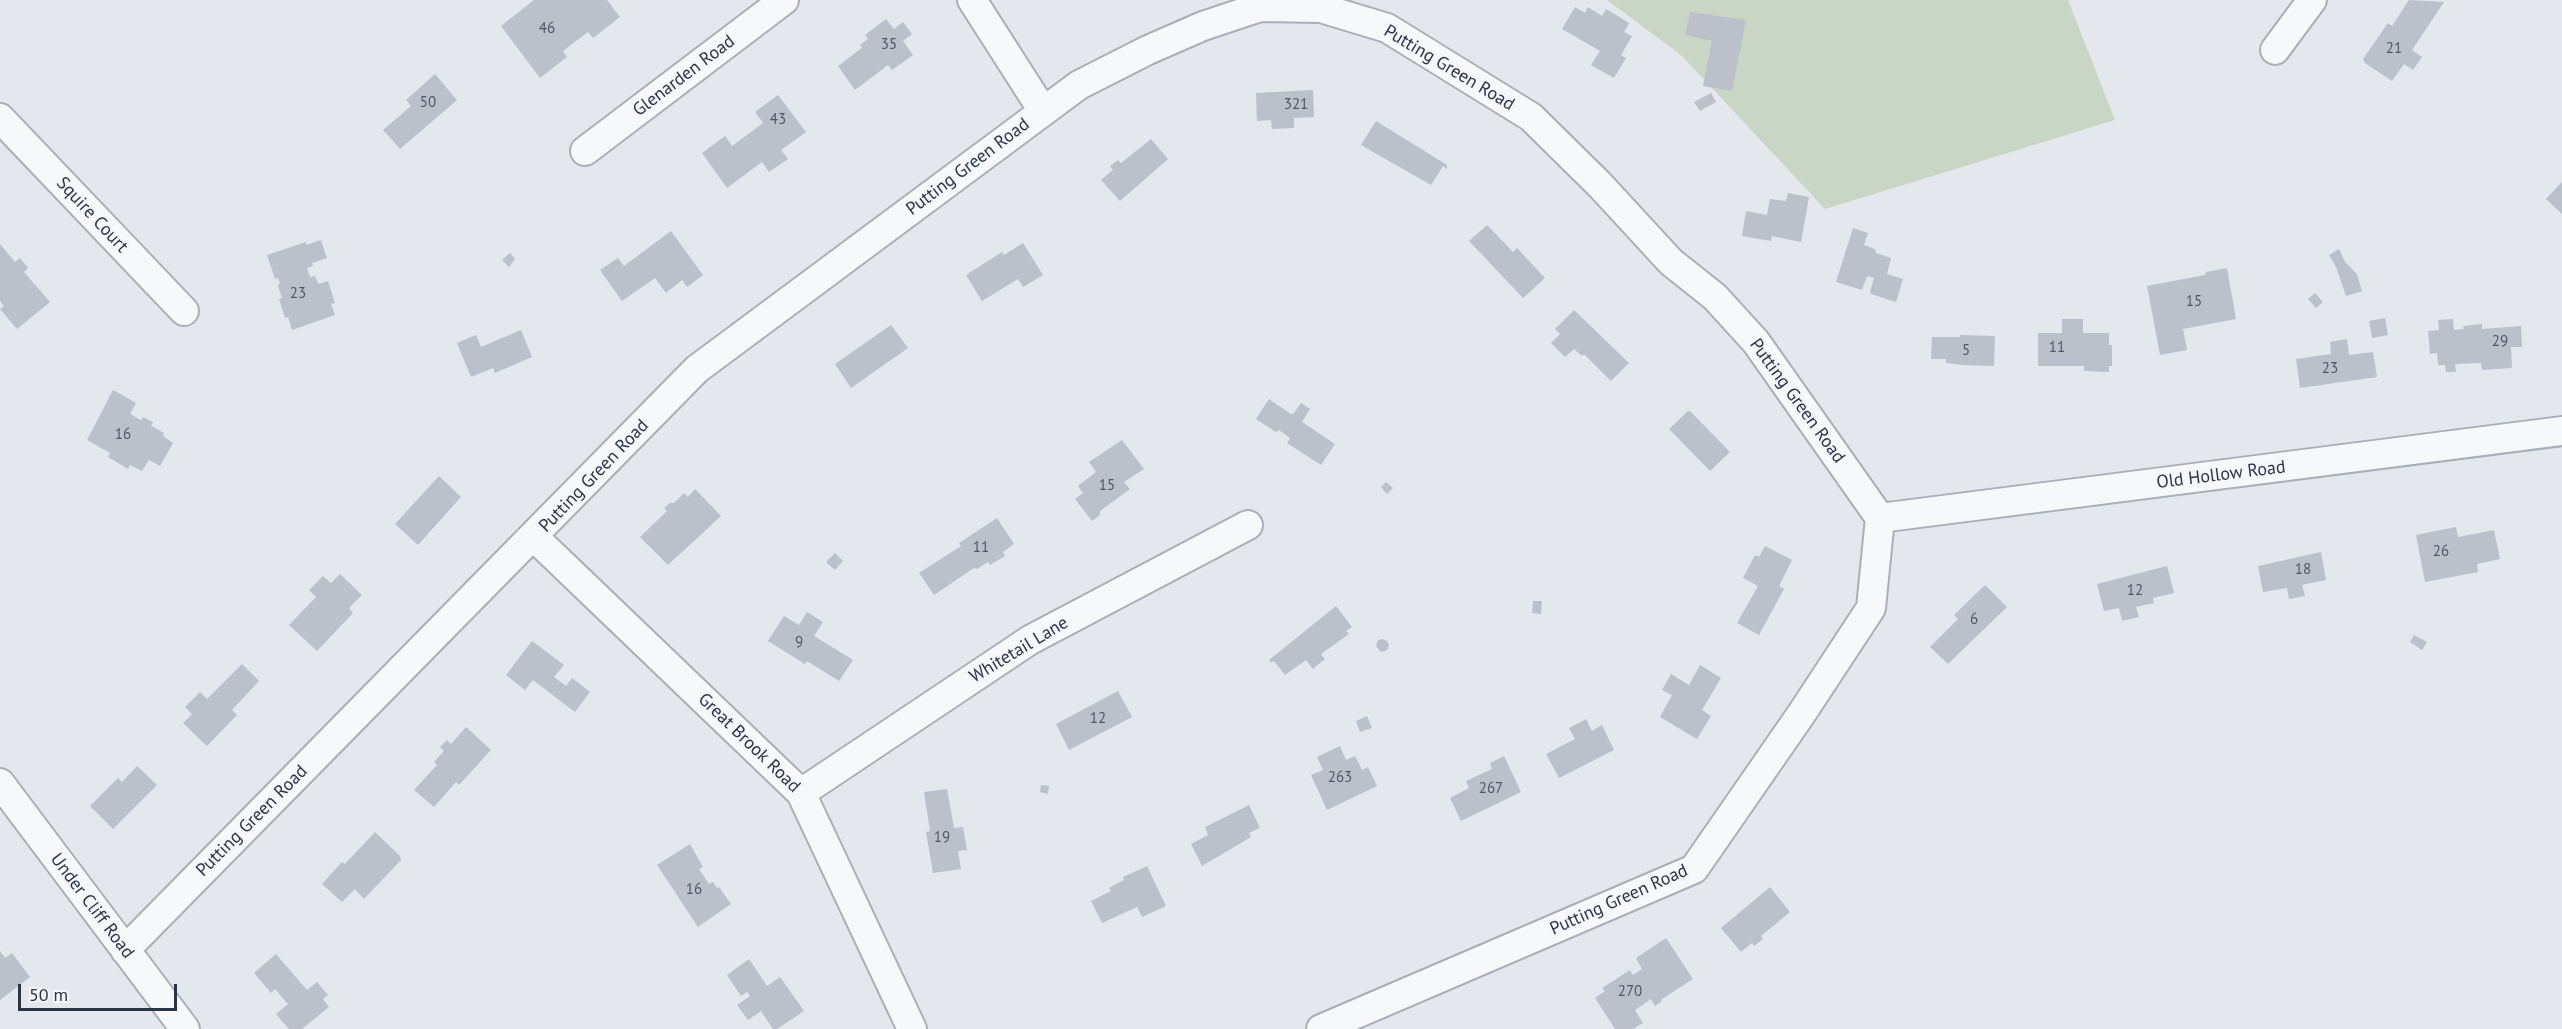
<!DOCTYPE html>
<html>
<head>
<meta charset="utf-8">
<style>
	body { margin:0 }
	#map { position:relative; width:2562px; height:1029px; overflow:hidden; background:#e4e7ec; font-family:"PT Sans",sans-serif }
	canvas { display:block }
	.scale { position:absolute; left:18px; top:984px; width:159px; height:27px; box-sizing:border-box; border:3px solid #2b3445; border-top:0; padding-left:8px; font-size:18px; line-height:21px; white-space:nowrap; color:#2b3445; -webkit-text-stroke:4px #f4f6f9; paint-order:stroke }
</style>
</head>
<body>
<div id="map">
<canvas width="2562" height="1029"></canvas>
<div class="scale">50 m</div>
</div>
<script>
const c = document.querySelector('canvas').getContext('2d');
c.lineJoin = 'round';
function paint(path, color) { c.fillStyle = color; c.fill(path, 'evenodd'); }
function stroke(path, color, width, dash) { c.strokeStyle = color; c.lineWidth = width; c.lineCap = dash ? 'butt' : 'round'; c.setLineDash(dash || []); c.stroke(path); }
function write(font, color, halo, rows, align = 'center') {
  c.font = font + ' "PT Sans",sans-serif'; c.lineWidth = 5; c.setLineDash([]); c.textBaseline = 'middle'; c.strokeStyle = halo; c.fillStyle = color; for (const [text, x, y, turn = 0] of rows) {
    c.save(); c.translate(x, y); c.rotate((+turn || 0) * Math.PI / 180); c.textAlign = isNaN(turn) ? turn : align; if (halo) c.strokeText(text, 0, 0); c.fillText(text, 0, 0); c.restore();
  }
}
paint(new Path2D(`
	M1607,0H2068L2115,120L1825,209L1681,55Z`), '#c9d6c5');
paint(new Path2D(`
	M534,0H607L620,17L593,38L588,32L563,51L567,57L540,78L501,26Z
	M2409,0L2444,2L2412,50L2422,57L2413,70L2404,64L2392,81L2365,63L2363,59L2388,23L2392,26Z
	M1575,7L1585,13L1588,7L1602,16L1606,9L1629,23L1624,32L1632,36L1621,55L1626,58L1614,78L1591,65L1600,51L1562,29Z
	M1690,12L1746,20L1732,91L1703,86L1712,41L1685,35Z
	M886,19L894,29L903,22L912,34L903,41L913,55L892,70L888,65L855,90L838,66L862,48L860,45L868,39L865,35Z
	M435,74L457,100L400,149L383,130L411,106L406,100Z
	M1313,90L1314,117L1294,118V128L1272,129L1271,120L1257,121L1256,93Z
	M1711,93L1716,102L1700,111L1694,102Z
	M778,95L806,132L781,150L788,159L769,172L762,162L727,188L702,153L725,136L732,146L763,123L755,112Z
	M1376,121L1447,165V169L1443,166L1431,185L1361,145Z
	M1151,139L1168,159L1120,201L1101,180L1113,170L1110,166L1118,160L1121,163Z
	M2562,182V214L2546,199Z
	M1788,193L1809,197L1801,242L1772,236L1771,241L1742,236L1746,211L1767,215L1770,199L1786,201Z
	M1487,225L1513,252L1517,248L1545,278L1523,298L1469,241Z
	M1853,228L1868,233L1864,245L1875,249L1876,253L1891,258L1887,274L1903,279L1896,302L1871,294L1870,292L1874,278L1867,276L1862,290L1836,282Z
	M671,231L703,275L687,287L682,280L666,293L655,278L622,301L600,270L618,258L624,266Z
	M321,240L327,258L312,263L313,266L307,268L310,277L315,276L318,284L328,281L335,303L331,304L335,315L292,330L288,317L285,318L279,299L282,298L278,286L280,283L278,278L275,279L267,255L306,242V245Z
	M1023,243L1043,275L1023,287L1018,279L982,301L966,275L1002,252L1004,255Z
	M0,244L15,262L20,258L28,268L24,272L50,302L17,329L0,309L4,306L0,301Z
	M2339,249L2345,262L2357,274L2362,291L2346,296L2336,267L2329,255Z
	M510,253L515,259L509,267L502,260Z
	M2227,268L2236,319L2183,329L2187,350L2160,355L2147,286L2205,275L2206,272Z
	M2315,293L2323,302L2316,308L2308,299Z
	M1574,310L1629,363L1611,381L1584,354L1582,356L1574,349L1565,357L1551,343L1560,334L1555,329Z
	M2385,318L2388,335L2372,338L2369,321Z
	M2062,319H2083V333H2109V345H2112V366H2109V372L2084,371V366H2038V333H2062Z
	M2453,319L2454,330L2464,329L2463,326L2482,324V329L2521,326L2522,347H2511L2512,368L2482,370L2481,363L2455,364L2456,372H2446L2445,365H2438L2437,353L2430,354L2428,331L2439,330L2438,320Z
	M891,325L908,348L851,388L835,364Z
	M521,330L532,357L495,373L493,368L471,377L457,343L476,335L481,347Z
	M1960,335L1995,336L1994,366L1962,365L1946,363V359H1931L1932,337H1960Z
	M2347,339L2349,355L2373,352L2377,377L2300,388L2296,359L2331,354L2330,342Z
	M113,390L136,403L130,414L141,420L143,417L153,422L151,426L164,433L163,436L173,443L160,466L149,460L142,471L130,465L128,469L108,457L110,453L87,440Z
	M1269,399L1291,414L1294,413L1301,403L1310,409L1302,422L1335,444L1321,465L1287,443L1290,438L1279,430L1276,432L1256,419Z
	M1688,411H1690L1730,452L1710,471L1669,429Z
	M1122,440L1144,469L1124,482L1130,489L1100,511V515L1092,521L1075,499L1083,493L1078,486L1096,472L1089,462Z
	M439,476L461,497L418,545L395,524Z
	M1386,482L1393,488L1387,494L1381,487Z
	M695,489L721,516L668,565L640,537L667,511L664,508L670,503H674L684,493L688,497Z
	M997,518L1014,544L1003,552L1005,556L990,565L988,562L977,569L974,568L934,595L919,573L961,546L959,543Z
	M2456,527L2458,537L2494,530L2500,559L2477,564L2478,572L2425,582L2416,535Z
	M1765,546L1792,560L1779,586L1784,589L1759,635L1737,623L1758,586L1743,578L1755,555L1759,557Z
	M2321,552L2326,580L2302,585L2305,596L2289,599L2287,588L2263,592L2258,566Z
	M835,553L843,561L835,570L826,562Z
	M2167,566L2174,593L2153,598L2154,603L2136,607L2139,617L2122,621L2119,608L2104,611L2097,584Z
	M340,574L362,595L349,608L353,613L317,651L289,625L316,597L309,590L323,576L331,583Z
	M1985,585L2007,607L1948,664L1930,647L1958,619L1954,615Z
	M1533,601H1542L1541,614L1532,613Z
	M1336,606L1352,627L1346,631L1349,634L1321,654L1325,659L1313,669L1306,660L1285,675L1274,661L1271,663L1269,660Z
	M807,612L823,622L814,636L853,660L839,681L807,661L805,664L768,641L784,616L799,625Z
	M2414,635L2427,642L2422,650L2410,642Z
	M1382,639L1387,641L1389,645L1387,650L1381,652L1376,646L1378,640Z
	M532,641L564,665L554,677L566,686L572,678L590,692L575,712L533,680L525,690L506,675Z
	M242,664L259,681L232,710L237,715L207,746L183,723L192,714L185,707L200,692L207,699Z
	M1700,665L1721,678L1702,710L1711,716L1697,739L1660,717L1672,695L1662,690L1671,674L1689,685Z
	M1118,691L1132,717L1069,750L1056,724Z
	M1367,716L1372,728L1360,732L1356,721Z
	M1586,719L1592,731L1602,725L1614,750L1559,778L1546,754L1575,739L1569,728Z
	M466,727L491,750L459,785L456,782L434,807L414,790L437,765L434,762L444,751L440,747L447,740L451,744Z
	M1340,746L1346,760L1355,756L1362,770L1368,767L1377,786L1327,810L1311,775L1323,770L1317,757Z
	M1504,756L1521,792L1461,821L1450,798L1469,788L1466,781L1492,769L1490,763Z
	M137,766L157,785L113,829L90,806L118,778L122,782Z
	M1041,785L1049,786L1048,794L1040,792Z
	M947,789L954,828L963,827L967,850L958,851L961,869L933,873L926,832L930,831L924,792Z
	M1249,805L1260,828L1249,833L1251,837L1202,866L1191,844L1208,835L1205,827Z
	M375,832L400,856L401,860L364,899L355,889L342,902L322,884L342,862L345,864Z
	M690,844L703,867L699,869L709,884L713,882L717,888L719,887L731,904L698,927L657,865Z
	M1147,866L1166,906L1142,917L1137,907L1102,923L1091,901L1111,891L1109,888L1124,880L1123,877Z
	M1770,887L1790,912L1761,936L1763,939L1754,946L1752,943L1741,952L1721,928Z
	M1666,938L1693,979L1662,999L1661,1002L1655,1006L1651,999L1635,1010L1643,1023L1633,1029H1615L1595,998L1605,991L1602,988L1630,970L1633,975L1642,969L1636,958Z
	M0,951L5,958L12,953L30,977L0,1000Z
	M276,954L307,990L317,982L328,995L323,999L329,1007L302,1029H289L276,1014L288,1004L275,989L271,993L254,973Z
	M749,959L767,986L780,977L804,1011L777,1029H773L761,1011L748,1020L737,1005L750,996L747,992L741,996L727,975Z`), '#bbc0ca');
const minor = new Path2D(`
	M972,0L1043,111
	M2275,50L2312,0
	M0,118L184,311
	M585,151L784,0
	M1880,518L2562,431
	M534,537L801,793L912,1029
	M0,783L185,1029
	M801,793L1030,640L1248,525
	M125,950L697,369L1079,85L1148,50L1203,26L1260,7L1321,8L1387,28L1531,117L1600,185L1671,262L1715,297L1756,342L1880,518L1871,608L1802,713L1694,869L1321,1029`);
stroke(minor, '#a9aeb7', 32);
stroke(minor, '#f7f8fa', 28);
write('15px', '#4f5766', null, [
	["46",547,29],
	["35",889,45],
	["21",2394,49],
	["50",428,103],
	["321",1296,105],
	["43",778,120],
	["23",298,294],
	["15",2194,302],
	["29",2500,342],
	["11",2057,348],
	["5",1966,351],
	["23",2330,369],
	["16",123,435],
	["15",1107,486],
	["11",981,548],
	["26",2441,552],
	["18",2303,570],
	["12",2135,591],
	["6",1974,620],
	["9",799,643],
	["12",1098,719],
	["263",1340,778],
	["267",1491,789],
	["19",942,838],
	["16",694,890],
	["270",1630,992]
]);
write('18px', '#2b3445', '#f4f6f9', [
	["Putting Green Road",1449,68,31],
	["Glenarden Road",684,76,-37],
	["Putting Green Road",968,167,-37],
	["Squire Court",92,215,47],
	["Putting Green Road",1797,401,54],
	["Old Hollow Road",2221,475,-7],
	["Putting Green Road",594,476,-46],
	["Whitetail Lane",1019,650,-31],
	["Great Brook Road",749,743,44],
	["Putting Green Road",252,821,-45],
	["Putting Green Road",1619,900,-24],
	["Under Cliff Road",92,906,53]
]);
</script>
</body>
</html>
